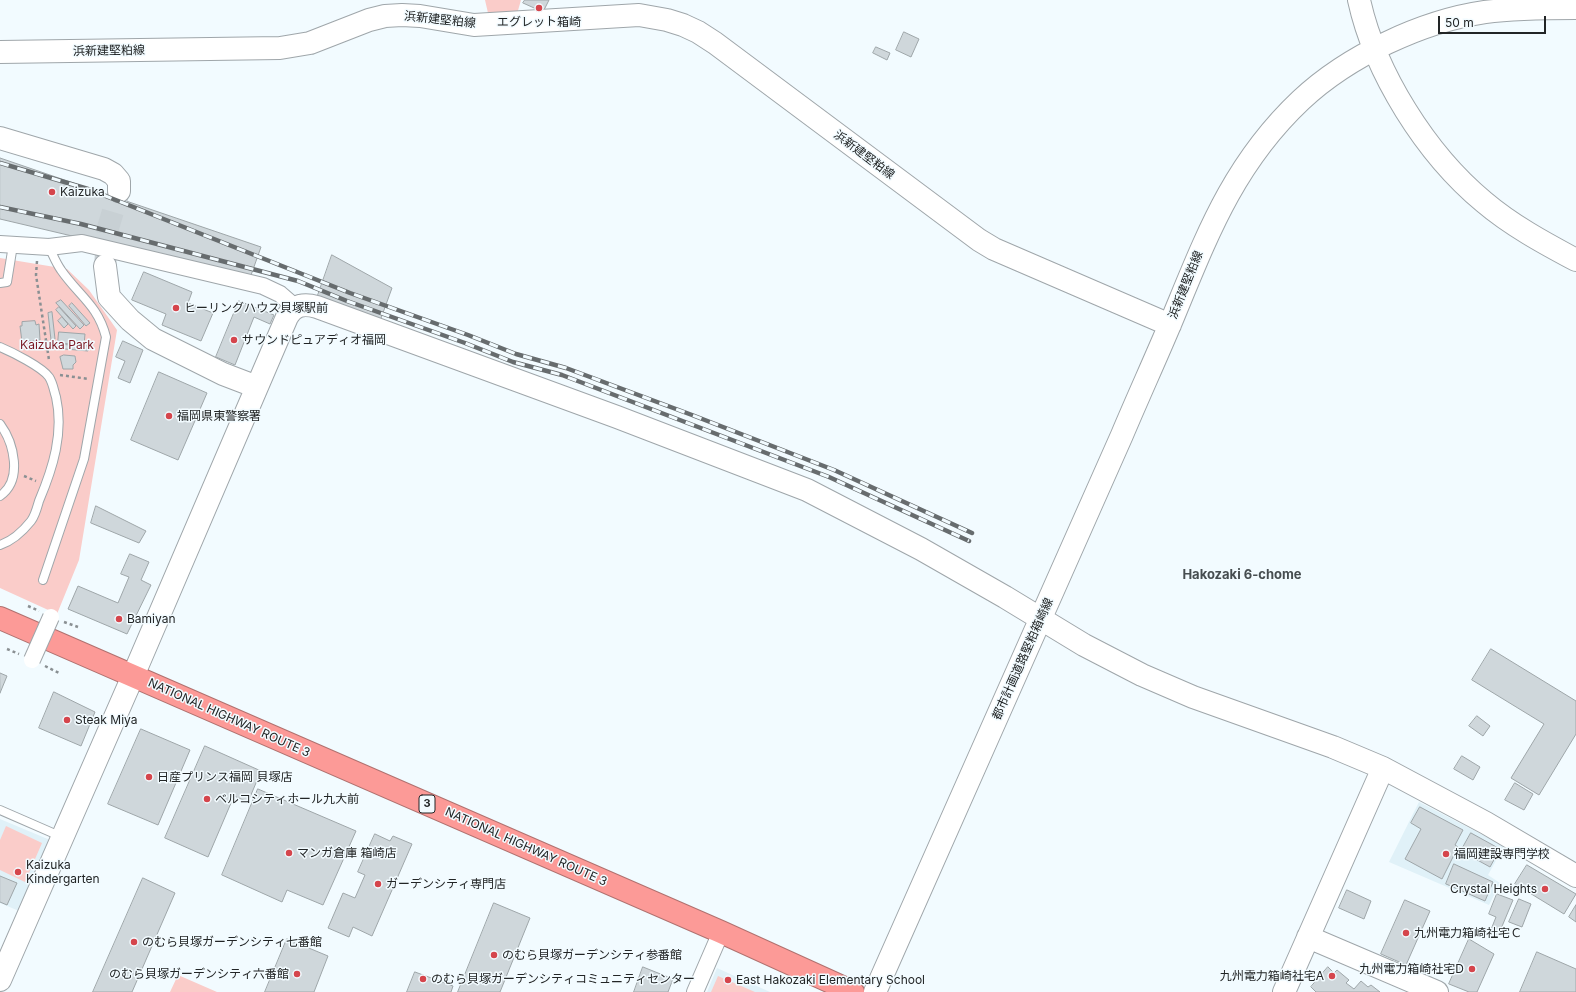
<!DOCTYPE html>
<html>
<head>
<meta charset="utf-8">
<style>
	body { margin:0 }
	#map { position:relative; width:1576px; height:992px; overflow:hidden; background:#f2fbff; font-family:Inter,sans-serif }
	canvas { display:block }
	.scale { position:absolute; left:1438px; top:16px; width:108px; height:18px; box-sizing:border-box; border:2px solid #222526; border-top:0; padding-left:5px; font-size:12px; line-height:14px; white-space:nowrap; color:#222526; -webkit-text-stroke:3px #f2fbff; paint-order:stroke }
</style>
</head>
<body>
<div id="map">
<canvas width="1576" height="992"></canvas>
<div class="scale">50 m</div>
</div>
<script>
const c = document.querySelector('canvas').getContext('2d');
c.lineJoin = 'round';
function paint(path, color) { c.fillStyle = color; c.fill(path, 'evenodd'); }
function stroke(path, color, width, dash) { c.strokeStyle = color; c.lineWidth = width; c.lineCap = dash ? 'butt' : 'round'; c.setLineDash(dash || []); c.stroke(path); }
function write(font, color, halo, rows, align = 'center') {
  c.font = font + ' Inter,"Noto Sans JP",sans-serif'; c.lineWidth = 3; c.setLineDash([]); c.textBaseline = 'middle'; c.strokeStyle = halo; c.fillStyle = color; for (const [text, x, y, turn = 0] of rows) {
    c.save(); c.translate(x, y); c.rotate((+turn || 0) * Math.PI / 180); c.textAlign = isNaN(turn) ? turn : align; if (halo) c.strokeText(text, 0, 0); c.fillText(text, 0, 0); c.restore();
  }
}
paint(new Path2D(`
	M1419,802L1504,846L1488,875L1500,883L1489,905L1389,862Z
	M0,819L50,840L19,911L0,903Z
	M717,968L770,992H707Z`), '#e0f1f8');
paint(new Path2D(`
	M485,0H521L517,14L488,13Z
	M0,258L67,269L89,290L117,330L79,560L57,614L0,588Z
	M6,826L42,843L25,882L0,870V840Z
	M178,975L217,992H170Z
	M718,976L755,992H711Z`), '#faccc9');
const building = new Path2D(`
	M525,0H549L543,12L523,3Z
	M904,32L919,39L911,57L896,50Z
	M876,47L890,53L887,60L873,53Z
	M0,158L261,247L250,278L0,219Z
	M332,255L392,288L380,321L317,298Z
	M144,272L192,292L188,303L213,313L201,341L162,325L166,314L132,300Z
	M61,300L84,325L80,329L56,303Z
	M239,301L274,315L270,324L254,317L235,365L216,357Z
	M72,303L90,323L86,326L69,306Z
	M59,307L76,326L73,329L56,310Z
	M52,312L55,339L51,340L48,313Z
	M62,317L68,324L64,328L58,321Z
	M35,321L36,325L39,324L40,340L22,342L20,326H22V322Z
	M59,332L85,334L84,345L58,343Z
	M123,341L143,350L130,383L118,378L125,361L116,357Z
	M55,344L89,346L88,351L54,348Z
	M64,355L75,356L76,362L73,365V369H63L60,357Z
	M159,372L207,393L178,460L131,440Z
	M96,506L146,531L139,543L91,523Z
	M130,554L149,562L141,580L151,585L127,634L68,609L78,586L118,603L129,577L121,574Z
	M1491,649L1576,701V734L1539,795L1511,778L1544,724L1472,680Z
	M0,673L7,676L0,693Z
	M54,692L95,712L81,746L39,728Z
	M1477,716L1490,726L1483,736L1469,726Z
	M141,729L190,750L158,825L108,804Z
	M205,746L261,771L248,802L234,796L208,857L165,838Z
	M1462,756L1480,767L1473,780L1454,769Z
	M1515,783L1533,794L1524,810L1505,800Z
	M258,789L356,831L323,905L287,890L282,902L222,875Z
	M1420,807L1463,830L1455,845L1458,847L1442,879L1405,859L1421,829L1411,823Z
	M1471,833L1500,849L1490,867L1461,851Z
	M375,834L390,841L393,836L412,844L372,936L353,927L349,937L328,928L343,893L355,898L365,875L358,872Z
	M1454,864L1493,882L1485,901L1446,884Z
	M1527,865L1576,894L1564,914L1515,884Z
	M0,876L17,883L7,905L0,902Z
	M143,878L175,893L132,992H93Z
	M1347,890L1371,901L1364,919L1339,908Z
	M1497,894L1513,900L1498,936L1490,932L1496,917L1489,914Z
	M1519,899L1531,904L1522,927L1509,922Z
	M1405,900L1430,911L1406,965L1381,954Z
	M494,903L530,918L500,992H458Z
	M1576,905V922L1569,917Z
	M287,939L328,956L314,992H265Z
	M1469,939L1494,954L1477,992H1469L1449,984Z
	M1537,952L1576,969V992H1520Z
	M643,967L673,979L668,992H634Z
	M1328,967L1334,973L1337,970L1349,980L1346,983L1354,989L1361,981L1368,987L1371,985L1380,992H1316L1311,987Z
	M415,972L453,986L451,992H407Z`);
paint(building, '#cfd7db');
stroke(building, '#9ea6a9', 1);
stroke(new Path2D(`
	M105,266L108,228L119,191`), '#c8d0d4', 22, [22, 11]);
const lane = new Path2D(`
	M0,283L7,282L13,245
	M0,347C12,352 42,367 49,377C53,383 54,391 56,397C64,433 53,468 39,501C37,508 35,516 31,521C23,531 12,541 0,545
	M0,424C14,443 23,480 0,496
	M43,580L84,459L106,337C98,305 78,295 61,270C56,263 53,255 49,247
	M0,810L62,837`);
const street = new Path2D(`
	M0,244L49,247L82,243L263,286L280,294L295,307
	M695,992L721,932`);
const secondary = new Path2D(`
	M1359,0C1375,73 1426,154 1484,202C1511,225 1544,243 1576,260
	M0,52L280,48L310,43L369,20L385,16L402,15L420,16L474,25L639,15L667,20L683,25L698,32L715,43L979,240L994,249L1170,325
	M0,138L104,169L113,174L119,181V191
	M105,266L109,297L130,320L153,339L223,374L257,387
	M1308,937L1437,992
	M0,980L133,676L287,317C294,305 303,303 317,307L617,417L807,490L921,549L1005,597L1084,645L1142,675L1193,697L1333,747L1383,768L1486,823L1576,876
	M875,992C957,806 1040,621 1122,435C1138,397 1155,360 1171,322C1206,238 1232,165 1301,100C1348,56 1422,21 1485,12C1516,8 1546,8 1576,8
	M1284,992L1383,768`);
const highway = new Path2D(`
	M0,618L721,932L853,992`);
stroke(lane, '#9fa6aa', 10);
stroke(street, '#9fa6aa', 18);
stroke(secondary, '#9fa6aa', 24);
stroke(highway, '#b0716f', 24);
stroke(new Path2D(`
	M37,261L36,275L49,360
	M60,375L89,379
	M24,476L36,481
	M28,606L39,611
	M64,622L78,627
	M7,649L19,654
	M45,666L59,673`), '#8a9093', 2.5, [3, 3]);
stroke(lane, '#fff', 8);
stroke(street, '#fff', 16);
stroke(secondary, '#fff', 22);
stroke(highway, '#fc9a97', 22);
const rail = new Path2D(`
	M0,163L88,189L350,293L468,335L516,354L566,368L692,415L834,470L972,533
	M0,207L81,224L298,281L347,301L465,343L513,362L562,375L829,477L969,541`);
stroke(rail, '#676c6e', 4.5);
stroke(rail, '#f2fbff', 3, [9]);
const streetBridge = new Path2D(`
	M32,660L51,617`);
stroke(streetBridge, '#9fa6aa', 18, []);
stroke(streetBridge, '#fff', 16);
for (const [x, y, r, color] of [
	[539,8,4,"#d5454c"],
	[52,192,4,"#d5454c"],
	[176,308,4,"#d5454c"],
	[234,340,4,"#d5454c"],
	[169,416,4,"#d5454c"],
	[119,619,4,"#d5454c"],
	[67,720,4,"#d5454c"],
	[149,777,4,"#d5454c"],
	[207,799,4,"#d5454c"],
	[289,853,4,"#d5454c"],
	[1446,854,4,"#d5454c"],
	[18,872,4,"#d5454c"],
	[378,884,4,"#d5454c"],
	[1545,889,4,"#d5454c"],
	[1406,933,4,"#d5454c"],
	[134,942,4,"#d5454c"],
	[494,955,4,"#d5454c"],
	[1472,969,4,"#d5454c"],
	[297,974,4,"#d5454c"],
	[1332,976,4,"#d5454c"],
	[423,979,4,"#d5454c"],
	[728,980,4,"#d5454c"]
]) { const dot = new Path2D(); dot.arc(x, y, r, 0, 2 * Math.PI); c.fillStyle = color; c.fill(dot); stroke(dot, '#f2fbff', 1.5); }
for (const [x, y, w] of [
	[427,804,16]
]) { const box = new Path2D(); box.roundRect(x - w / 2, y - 9, w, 18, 3); c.fillStyle = '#f2fbff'; c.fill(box); stroke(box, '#222526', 1); }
write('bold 11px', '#222526', null, [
	["3",427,804]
]);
write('12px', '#222526', '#f2fbff', [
	["浜新建堅粕線",440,20,6],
	["浜新建堅粕線",109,51,-1],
	["浜新建堅粕線",864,155,37],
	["浜新建堅粕線",1186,285,-68],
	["都市計画道路堅粕箱崎線",1023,659,-66],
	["NATIONAL HIGHWAY ROUTE 3",229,718,24],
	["NATIONAL HIGHWAY ROUTE 3",526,847,24]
]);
write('12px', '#222526', '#f2fbff', [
	["エグレット箱崎",539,22,"center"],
	["Kaizuka",60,192],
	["ヒーリングハウス貝塚駅前",184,308],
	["サウンドピュアディオ福岡",242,340],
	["福岡県東警察署",177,416],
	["Bamiyan",127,619],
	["Steak Miya",75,720],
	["日産プリンス福岡 貝塚店",157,777],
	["ベルコシティホール九大前",215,799],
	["マンガ倉庫 箱崎店",297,853],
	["福岡建設専門学校",1454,854],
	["Kaizuka",26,865],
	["Kindergarten",26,879],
	["ガーデンシティ専門店",386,884],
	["Crystal Heights",1537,889,"right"],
	["九州電力箱崎社宅Ｃ",1414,933],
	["のむら貝塚ガーデンシティ七番館",142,942],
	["のむら貝塚ガーデンシティ参番館",502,955],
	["九州電力箱崎社宅D",1464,969,"right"],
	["のむら貝塚ガーデンシティ六番館",289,974,"right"],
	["九州電力箱崎社宅A",1324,976,"right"],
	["のむら貝塚ガーデンシティコミュニティセンター",431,979],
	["East Hakozaki Elementary School",736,980]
], 'left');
write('12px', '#7a1721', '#f2fbff', [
	["Kaizuka Park",57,345]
]);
write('bold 13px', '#464d50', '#f2fbff', [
	["Hakozaki 6-chome",1242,575]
]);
</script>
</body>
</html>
